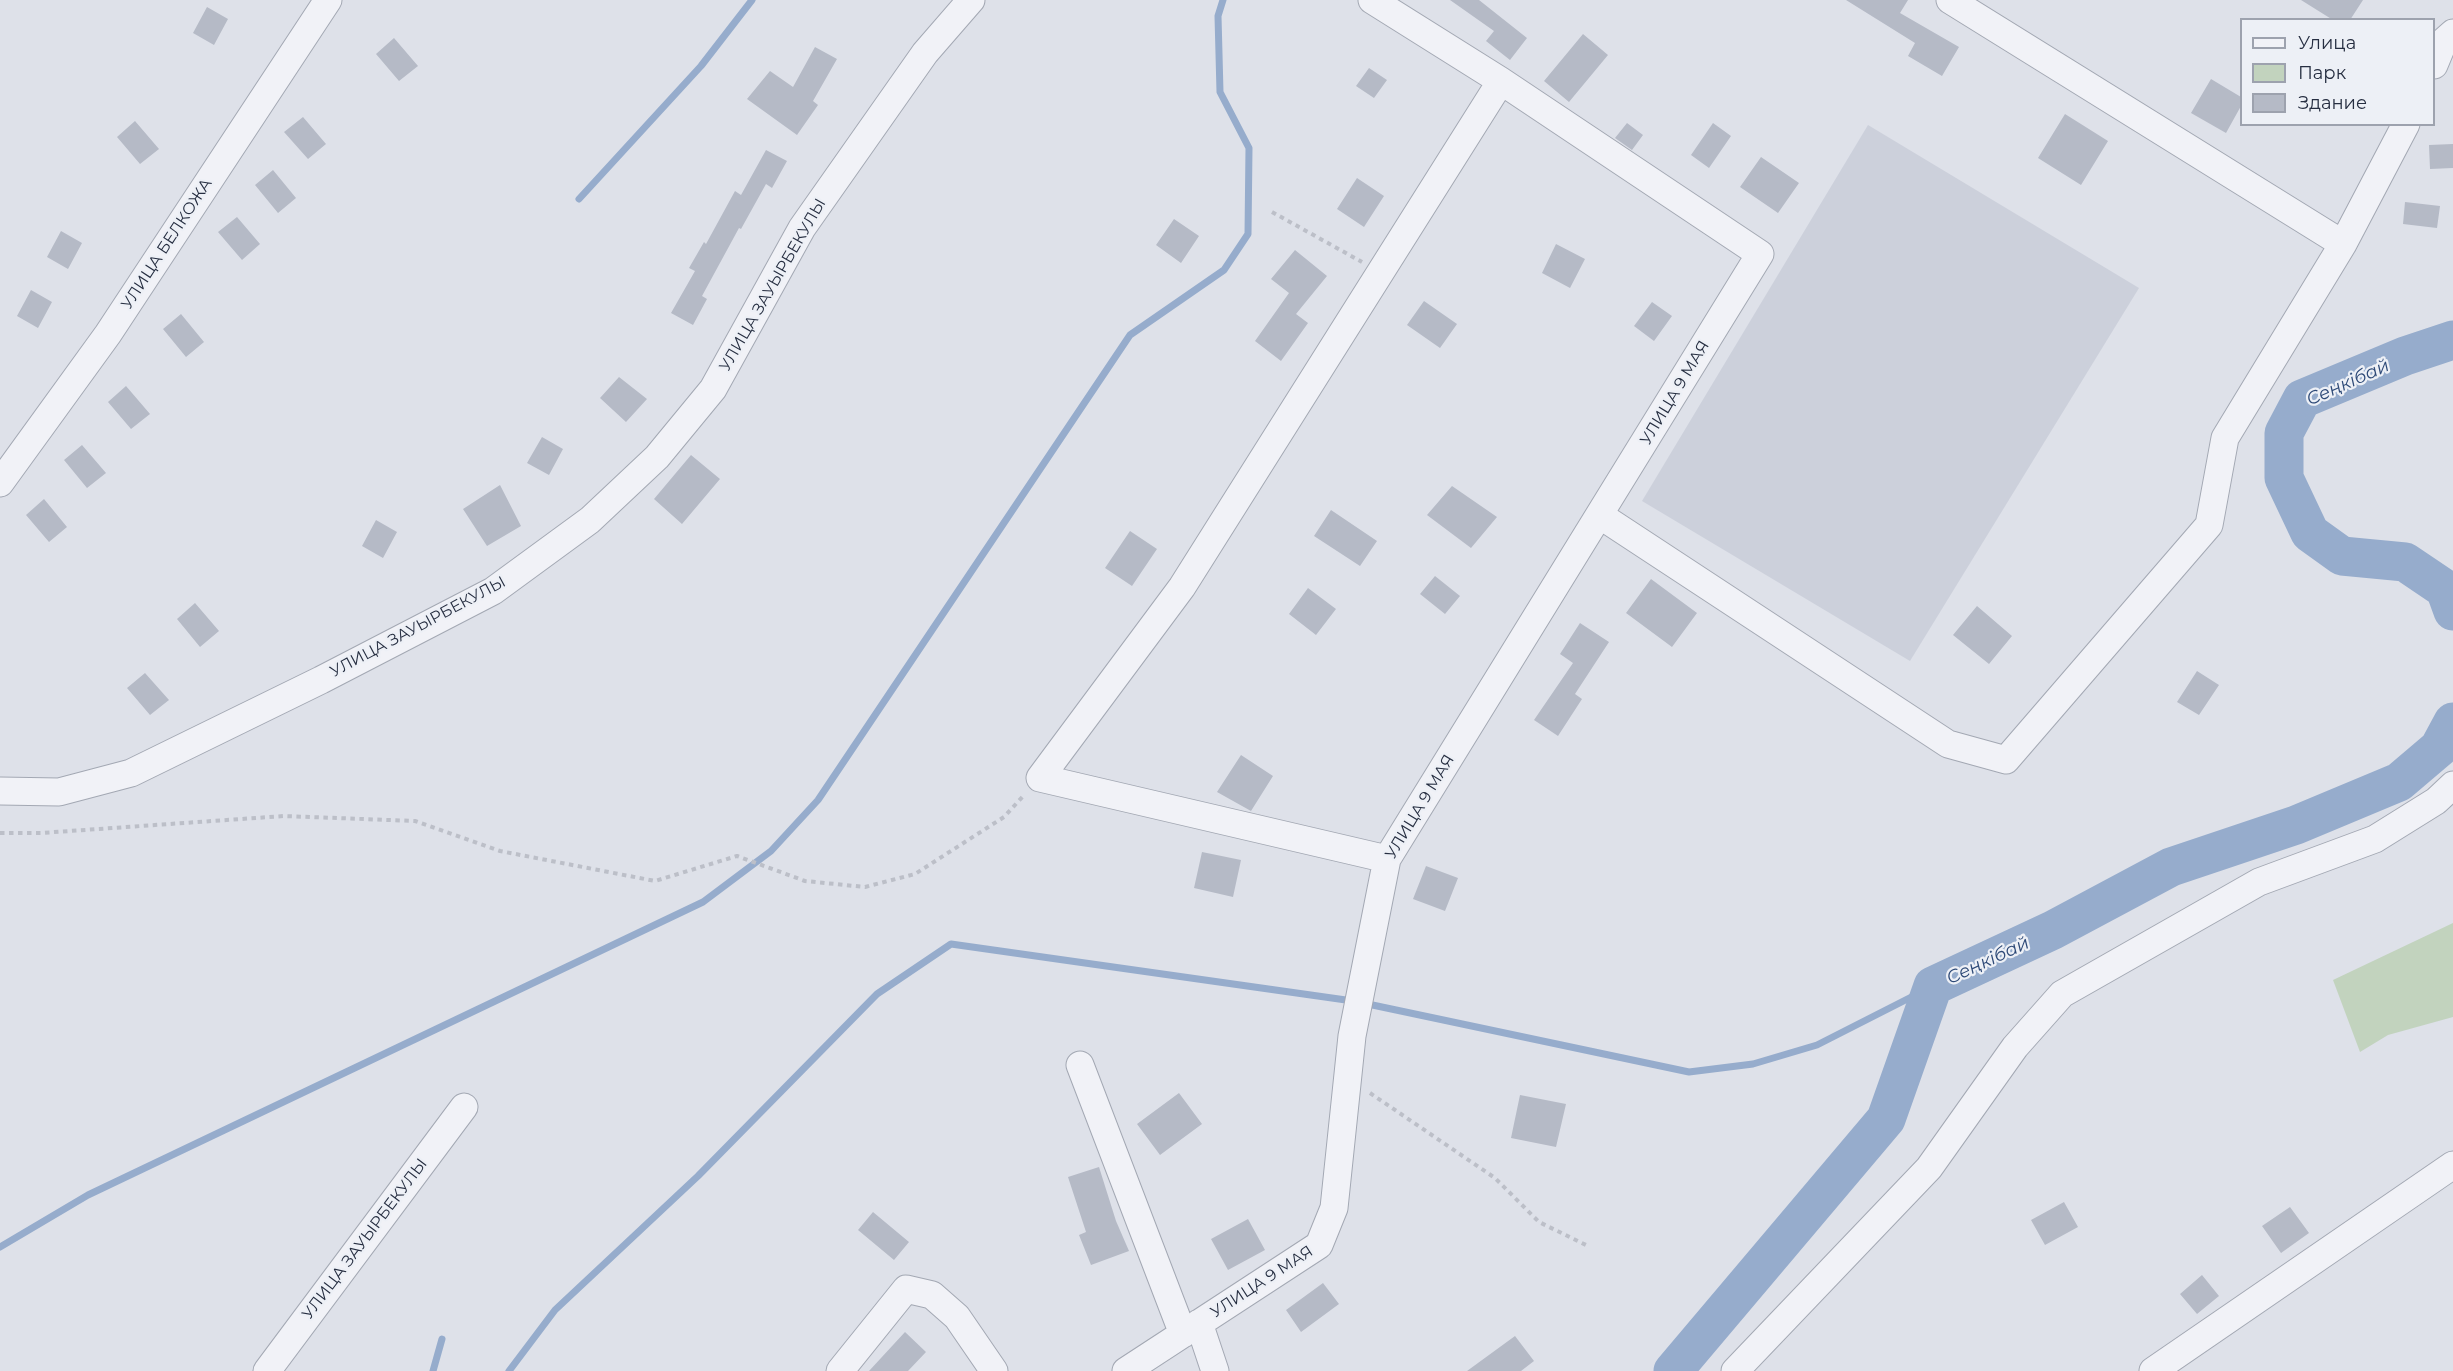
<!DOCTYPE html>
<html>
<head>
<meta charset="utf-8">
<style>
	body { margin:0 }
	#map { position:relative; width:2453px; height:1371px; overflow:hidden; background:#dee1e9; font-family:Montserrat,sans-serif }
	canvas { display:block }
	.legend { position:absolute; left:2240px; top:18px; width:195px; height:108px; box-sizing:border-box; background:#edf0f6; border:2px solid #9da2ae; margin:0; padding:8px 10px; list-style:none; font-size:18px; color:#262e41 }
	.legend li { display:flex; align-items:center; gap:12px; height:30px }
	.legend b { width:30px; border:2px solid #9da2ae }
</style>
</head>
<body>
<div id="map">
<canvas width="2453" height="1371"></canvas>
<ul class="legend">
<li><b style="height:8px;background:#f1f2f7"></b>Улица</li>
<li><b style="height:16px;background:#c2d3be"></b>Парк</li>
<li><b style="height:16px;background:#b5bac6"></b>Здание</li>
</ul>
</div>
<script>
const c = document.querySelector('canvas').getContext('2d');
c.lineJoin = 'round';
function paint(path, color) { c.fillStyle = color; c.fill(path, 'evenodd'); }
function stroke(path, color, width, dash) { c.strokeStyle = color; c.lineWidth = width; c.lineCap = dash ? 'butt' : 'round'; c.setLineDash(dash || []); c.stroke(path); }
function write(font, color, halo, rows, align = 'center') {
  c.font = font + ' Montserrat,sans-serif'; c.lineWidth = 4.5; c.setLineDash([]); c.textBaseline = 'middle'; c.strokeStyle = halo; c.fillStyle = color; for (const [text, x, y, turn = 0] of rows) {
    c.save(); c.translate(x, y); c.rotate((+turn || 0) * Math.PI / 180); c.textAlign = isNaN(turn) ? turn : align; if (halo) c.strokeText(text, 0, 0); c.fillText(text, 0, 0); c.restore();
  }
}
paint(new Path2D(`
	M1868,125L2139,288L1910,661L1642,501Z`), '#ccd0db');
paint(new Path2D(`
	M2453,923V1017L2388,1035L2360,1052L2333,980Z`), '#c2d3be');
stroke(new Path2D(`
	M579,199L701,66L752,0
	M1363,1003L1689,1072L1753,1064L1817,1045L1933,986
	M0,1247L88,1195L703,902L771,851L818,800L1130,335L1224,270L1248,234L1249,148L1220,92L1218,16L1223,0
	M433,1371L442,1339
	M509,1371L555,1310L698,1176L877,994L951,944L1353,1001`), '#96accc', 7);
stroke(new Path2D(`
	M2453,340L2405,356L2302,399L2284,433V478L2310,533L2342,556L2405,562L2445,589L2453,611
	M1673,1371L1886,1119L1933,986L2053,930L2171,867L2296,825L2399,782L2439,748L2453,722`), '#96accc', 39);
paint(new Path2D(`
	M1450,0H1479L1527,38L1510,60L1486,41L1494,31Z
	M1846,0H1908L1900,13L1959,47L1942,76L1908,56L1915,43Z
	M2301,0H2363L2350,20H2333Z
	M207,7L228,19L214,45L193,33Z
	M1583,34L1608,55L1569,102L1544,81Z
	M394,38L418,66L399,81L376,54Z
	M815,47L837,59L813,101L818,105L797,135L747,99L770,71L793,87Z
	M1369,68L1387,80L1374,98L1356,86Z
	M2211,79L2241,97V106L2226,133L2191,113Z
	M2065,114L2108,141L2081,185L2038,158Z
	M303,117L326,144L308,159L284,132Z
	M135,121L159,149L140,164L117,137Z
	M1627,123L1643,135L1632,150L1615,138Z
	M1713,123L1731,136L1709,168L1691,155Z
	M2453,144V168L2430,169L2429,145Z
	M766,150L787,161L772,188L766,184L741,229L739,228L702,296L707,299L693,325L671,313L695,271L689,268L704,242L706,244L735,191L741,195Z
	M1761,157L1799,183L1778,213L1740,187Z
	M273,170L296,198L278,213L255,185Z
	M1357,178L1384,196L1364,227L1337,209Z
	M2405,202L2440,206L2437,228L2403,224Z
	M237,217L260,244L242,260L218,232Z
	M1174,219L1199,236L1181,263L1156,245Z
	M61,231L82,243L68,269L47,257Z
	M1556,244L1585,259L1570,288L1542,273Z
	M1295,250L1327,276L1296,314L1308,323L1281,361L1255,341L1289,293L1271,279Z
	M31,290L52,302L38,328L17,316Z
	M1424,301L1457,324L1440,348L1407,325Z
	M1652,302L1672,316L1654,341L1634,326Z
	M181,314L204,342L186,357L163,329Z
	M619,377L647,399L626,422L600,398Z
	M126,386L150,414L131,429L108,402Z
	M542,437L563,449L549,475L527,463Z
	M82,445L106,473L87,488L64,460Z
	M691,455L720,479L682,524L654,499Z
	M500,485L521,526L487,546L463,509Z
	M1452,486L1497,517L1471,548L1427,515Z
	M44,499L67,527L49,542L26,515Z
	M1331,510L1377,541L1360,566L1314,536Z
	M376,520L397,532L383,558L362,546Z
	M1130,531L1157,549L1132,586L1105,568Z
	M1435,576L1460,596L1445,614L1420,594Z
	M1651,579L1697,613L1672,647L1626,613Z
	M1308,588L1336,609L1316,635L1289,614Z
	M195,603L219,631L200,647L177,619Z
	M1977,606L2012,636L1989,664L1953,635Z
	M1580,623L1609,642L1575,694L1582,699L1558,736L1534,720L1573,663L1560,654Z
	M2197,671L2219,685L2199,715L2177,702Z
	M145,673L169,700L150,715L127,688Z
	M1241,755L1273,776L1251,811L1217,792Z
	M1202,852L1241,860L1233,897L1194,888Z
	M1426,866L1458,878L1445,911L1413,899Z
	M1179,1093L1202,1124L1160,1155L1137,1124Z
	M1520,1095L1566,1104L1556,1147L1511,1138Z
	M1099,1167L1116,1221L1129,1251L1091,1265L1079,1235L1086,1232L1068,1177Z
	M2064,1202L2078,1227L2045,1245L2031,1220Z
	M2290,1207L2309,1233L2281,1253L2262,1226Z
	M873,1212L909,1242L894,1260L858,1230Z
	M1248,1219L1265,1250L1228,1270L1211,1239Z
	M2202,1275L2219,1296L2197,1314L2180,1294Z
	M1323,1283L1339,1304L1301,1332L1286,1310Z
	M905,1332L926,1352L908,1371H869Z
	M1515,1336L1534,1361L1521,1371H1467Z`), '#b5bac6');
const minor = new Path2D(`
	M1950,0L2343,244
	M2434,65L2444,41L2453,33
	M0,483L108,334L328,0
	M1601,516L1948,744L2006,760L2209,525L2225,438L2343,244L2406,124
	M0,791L59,792L131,773L321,680L493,591L590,520L657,457L713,389L802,228L925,53L971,0
	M1387,859L1040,778L1182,587L1501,81
	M1080,1065L1183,1334
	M1199,1323L1215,1371
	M267,1371L464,1107
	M840,1371L906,1289L932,1295L957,1317L994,1371
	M1126,1371L1319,1245L1334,1208L1352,1036L1387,859L1760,254L1501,81L1372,0
	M1735,1371L1929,1168L2015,1047L2062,994L2259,882L2375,839L2436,801L2453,785
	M2153,1371L2453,1165`);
stroke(minor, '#a3a8b3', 29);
stroke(new Path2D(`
	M1272,212L1362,262
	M0,833H41L284,816L415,821L500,851L655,881L737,856L805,881L865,887L915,874L1004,817L1025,794
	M1370,1093L1495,1178L1539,1222L1586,1245`), '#bcbfc8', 4, [4.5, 4.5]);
stroke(minor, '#f1f2f7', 27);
write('16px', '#262e41', '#edf0f6', [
	["УЛИЦА БЕЛКОЖА",167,244,-57],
	["УЛИЦА ЗАУЫРБЕКУЛЫ",773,285,-60],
	["УЛИЦА 9 МАЯ",1675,393,-59],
	["УЛИЦА ЗАУЫРБЕКУЛЫ",418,627,-28],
	["УЛИЦА 9 МАЯ",1420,807,-59],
	["УЛИЦА ЗАУЫРБЕКУЛЫ",365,1239,-53],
	["УЛИЦА 9 МАЯ",1262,1282,-33]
]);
write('italic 18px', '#2d4977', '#edf0f6', [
	["Сеңкібай",2348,383,-24],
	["Сеңкібай",1988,961,-25]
]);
</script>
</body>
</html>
